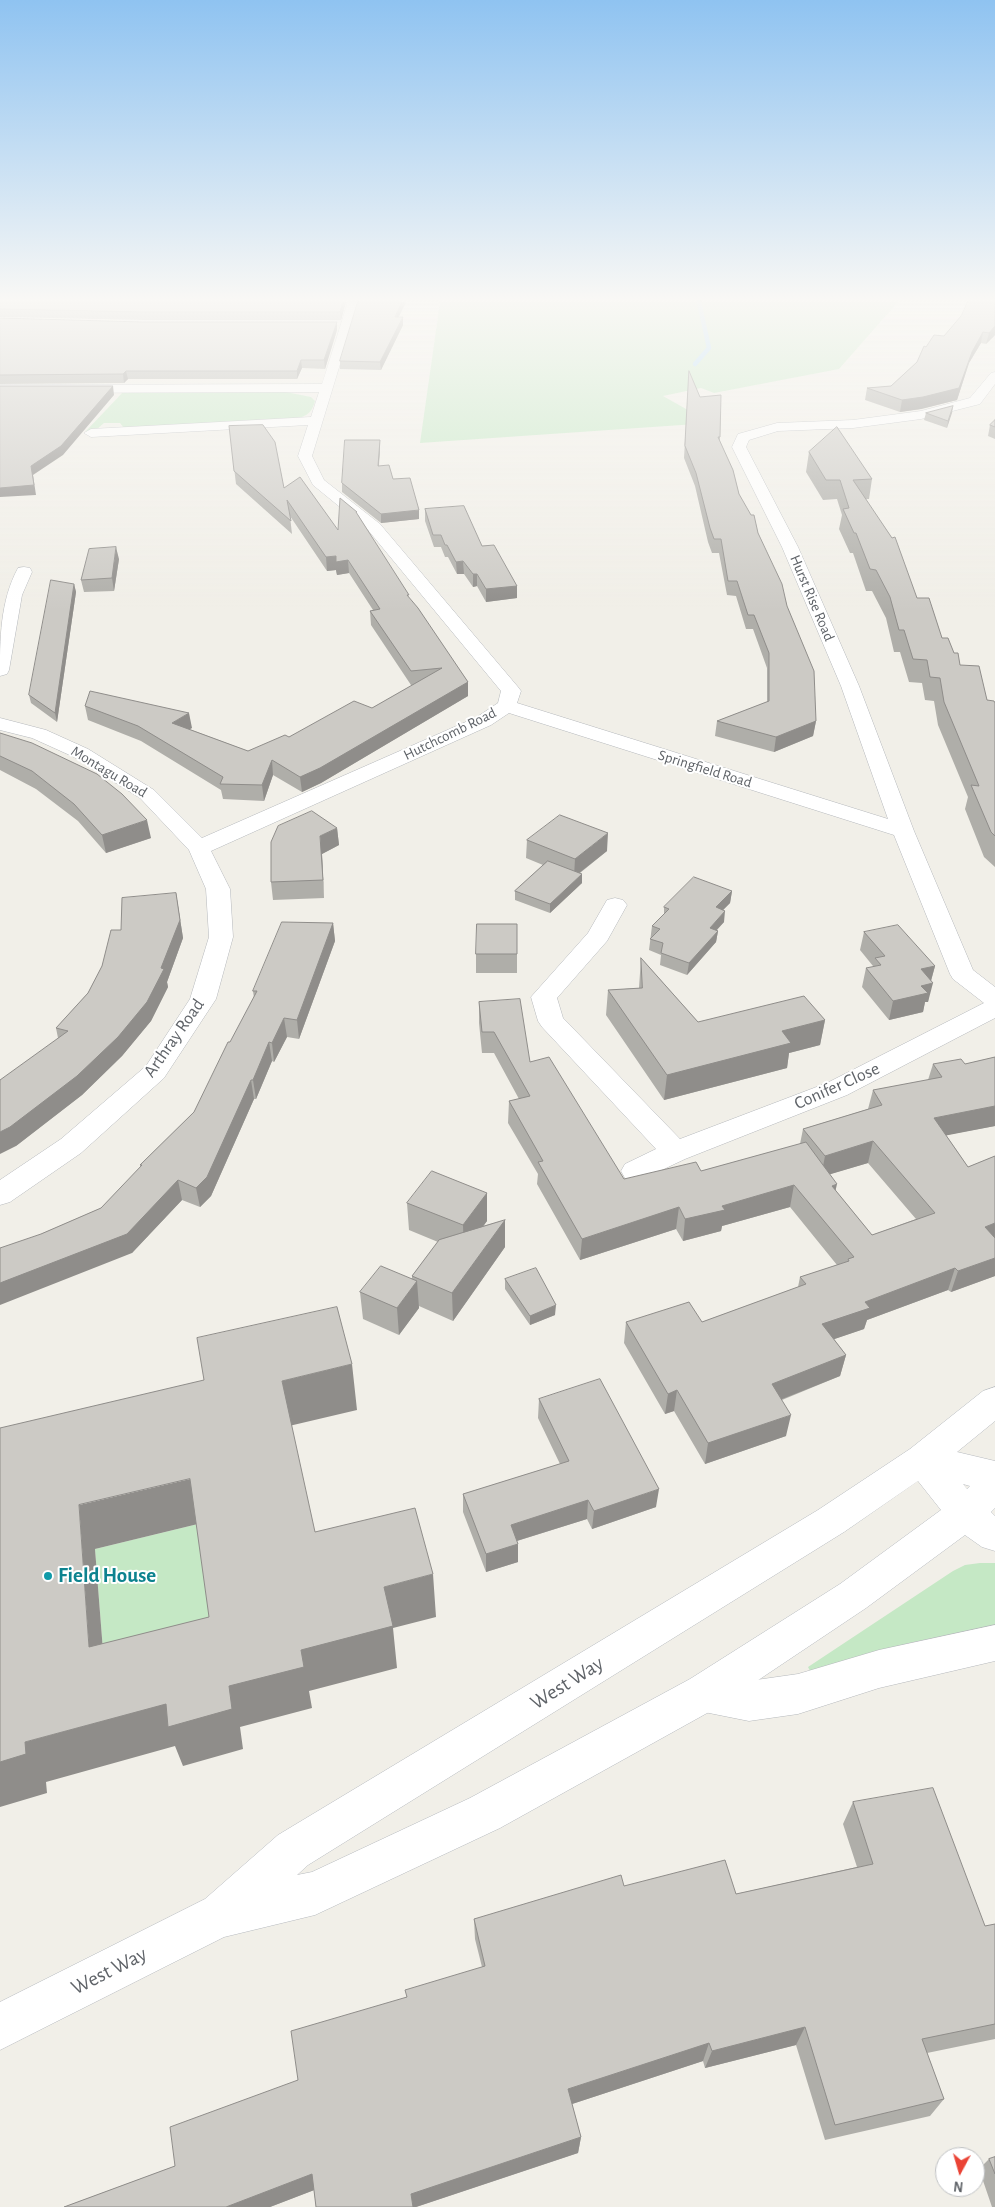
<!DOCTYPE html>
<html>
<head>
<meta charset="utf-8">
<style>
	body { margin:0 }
	#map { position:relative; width:995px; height:2207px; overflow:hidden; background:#f1efe8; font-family:"Alegreya Sans",sans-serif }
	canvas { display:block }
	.north { position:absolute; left:935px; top:2147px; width:50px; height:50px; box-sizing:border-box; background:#fff; border:1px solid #bfc1c3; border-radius:50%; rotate:186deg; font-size:14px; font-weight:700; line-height:20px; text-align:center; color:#5f6368 }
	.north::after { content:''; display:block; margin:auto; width:18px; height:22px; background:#ea4335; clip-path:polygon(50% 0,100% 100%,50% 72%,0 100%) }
</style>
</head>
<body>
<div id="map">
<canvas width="995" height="2207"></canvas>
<div class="north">N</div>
</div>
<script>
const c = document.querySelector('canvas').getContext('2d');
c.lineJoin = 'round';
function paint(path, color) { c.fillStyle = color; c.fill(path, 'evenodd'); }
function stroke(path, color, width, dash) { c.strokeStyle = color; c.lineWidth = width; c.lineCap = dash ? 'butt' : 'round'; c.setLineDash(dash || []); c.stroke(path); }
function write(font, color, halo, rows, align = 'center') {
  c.font = font + ' "Alegreya Sans",sans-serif'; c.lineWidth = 4; c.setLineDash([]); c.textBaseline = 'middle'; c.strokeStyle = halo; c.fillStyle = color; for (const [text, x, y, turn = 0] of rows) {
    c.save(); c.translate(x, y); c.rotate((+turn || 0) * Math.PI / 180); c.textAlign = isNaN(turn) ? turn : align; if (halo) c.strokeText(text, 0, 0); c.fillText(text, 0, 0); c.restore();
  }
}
paint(new Path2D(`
	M440,302H898L839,369L714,393L701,388L663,396L711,423L420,443Z
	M124,391L286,392L311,397L315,401C311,416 304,417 289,420L124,428L120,423H104L96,430L86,431Z
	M202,1523L221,1659L106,1689L95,1549Z
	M980,1563H995V1625L910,1643L810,1671L808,1667L953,1571L965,1565Z`), '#c5e8c5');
stroke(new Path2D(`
	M695,364L709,348L699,302`), '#aadaff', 4.5);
const street = new Path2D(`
	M348,302H359L312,456L324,480L380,524L518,687L521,691L517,703L888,819L841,686L782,547L732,447L738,434L777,423L853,420L921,411L970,398L991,373L995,372V384L980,404L921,419L853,428L778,431L749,440L746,447L798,547L859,686L914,831L973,970L995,987V1018L847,1095L685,1159L645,1178L635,1181L625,1178L621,1171L625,1164L656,1149L542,1027L538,1021L531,997L588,933L607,900L615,898L623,900L627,905L607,941L557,998L563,1018L680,1139L827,1083L984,1003L953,979L950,974L894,835L509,713L491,725L211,851L230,889L233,937L216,999L164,1078L81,1153L10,1202L0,1205V1180L61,1139L146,1066L190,999L209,937L206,889L189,850L140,798L74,757L32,738L0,730V718L46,730L88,749L154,790L202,838L477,717L498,703L501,691L368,530L313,485L298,456L308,425L91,437L84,433L91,429L311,417L319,392L0,393V385L322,384Z
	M24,567L30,568L32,572L22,595L9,670L7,674L0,676C0,639 0,601 18,568Z
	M995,1625V1661L879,1688L798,1714L749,1721L704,1712L690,1707L684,1693L690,1679L704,1674L749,1681L798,1674L879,1650Z`);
const secondary = new Path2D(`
	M995,1387V1421L957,1452L995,1461V1508L991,1512L995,1516V1551L982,1547L965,1535L866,1608L718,1707L500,1828L315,1915L224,1937L0,2050V2002L205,1899L278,1835L818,1510L910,1449L983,1391ZM918,1481L941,1510L840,1584L690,1679L470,1798L312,1872L297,1875L308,1865L844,1532ZM963,1484L970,1486L967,1489Z`);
stroke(street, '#b5b8bc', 1);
stroke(secondary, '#b6babf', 1);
paint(street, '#fff');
paint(secondary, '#fff');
paint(new Path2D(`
	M0,302H346L341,320H144L0,317Z
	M995,302V335L986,344L981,343L969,363L957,400L921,409L900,412L865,400L867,388L891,386L917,362L926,347L944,336L961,316Z
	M399,317L403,325L381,370L340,369V361Z
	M0,318L337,330L325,369L302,368L297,379H128L124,383L0,384Z
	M689,371L700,397L720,437V441L739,494L758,533L816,721L813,736L774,752L715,736L717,721L767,702V668L753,629H746L736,596L727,595L719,553H712L708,542L695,486L684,458Z
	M953,406L947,428L924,420L926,413Z
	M995,420V439L988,436L990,425Z
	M229,426L284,488L338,530L358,515L409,598L468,682V696L321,783L302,792L273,775L264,801L223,799L221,790L141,741L88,720L85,706L192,728L189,729L248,751L372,708L413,685H411L371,625L370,611L373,610L349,573L337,575L336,570L327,571L290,516L292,534L236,484Z
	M380,440V448L379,466L393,479L419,519L381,523L342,492V483Z
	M809,452L872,479L869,499H866L917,598L942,638L954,653L960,665L987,700L995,703V867L984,857L965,809L968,797L938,725L934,701L925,700L922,683L909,682L900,652H894L886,618L872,591H866L853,553H850L839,529L842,515L837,499L823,500L806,472Z
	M425,509L482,546L517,586V598L486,602L477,586L473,587L464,574H457L448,557H445L441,547H434L425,521Z
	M119,559L114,591L84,592L81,580Z
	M74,584L76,592L57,722L31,703L29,695Z
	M0,733L151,838L106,853L78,821L36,789L0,770Z
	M337,828L339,845L322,854L324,898L273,900L271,882Z
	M527,840L607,851L580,873L582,883L550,913L515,900V891L543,865L526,858Z
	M732,891L730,903L723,910L724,922L717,930L718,931L716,942L687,975L660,965L661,955L649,950L652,926L664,914V907Z
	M176,893L183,938L167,982L168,987L151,1021L122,1056L82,1095L16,1146L58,1038L56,1028L88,993L121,930Z
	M333,923L335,941L299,1039L287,1037L274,1062L272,1061L256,1099H254L211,1196L200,1207L182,1200L132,1253L41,1234L101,1208L141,1167L140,1165L194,1112L254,998L253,991Z
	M517,924V973H476V954Z
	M864,932L935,966L931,981L928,1002H925L923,1012L889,1020L862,987L866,968L873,967V966L860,950Z
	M641,958L698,1022L825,1020L820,1045L789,1053L787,1068L664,1100L606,1015L608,990L639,988Z
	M479,1002L530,1062L624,1179L701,1171L800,1144L803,1129L868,1109L873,1090L928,1080L933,1064H965L995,1057V1126L946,1135L968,1167L995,1156V1276L951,1292L948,1290L867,1320L864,1329L834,1339L846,1355L840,1376L782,1400L786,1436L705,1464L674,1411L665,1414L624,1343L626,1322H702L798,1287L800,1277L837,1265L790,1207L722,1226L721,1231L683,1241L676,1229L580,1260L537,1184L538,1174L508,1123L509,1101L519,1099L494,1053H482L479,1023ZM868,1163L916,1219L872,1235L836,1191L830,1174Z
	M487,1193V1221L483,1226L505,1220V1247L453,1321L419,1306V1308L399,1335L363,1319L360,1292L412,1278V1276L438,1242L409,1230L407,1203Z
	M505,1279L555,1315L530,1325L505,1289Z
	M539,1399L656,1507L592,1529L587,1519L517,1541L518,1562L486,1572L463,1512V1494L560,1464L538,1418Z
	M853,1802L985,1926L995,1924V2039L927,2053L944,2099L930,2116L825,2140L796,2045L705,2068L703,2061L572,2104L581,2137L578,2153L416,2207H316L314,2190L270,2207H64L175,2166L298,2080L406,1997L482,1967L475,1939L474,1919L624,1886L736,1894L857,1867L843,1824Z
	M995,2157V2207H992L979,2169L989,2159Z`), '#afaea9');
paint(new Path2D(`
	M343,302H346L341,320L340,312Z
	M402,302H406L395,325V317Z
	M403,317V325L381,370L380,362Z
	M337,322V330L325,369L324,360Z
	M995,326V335L986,344L989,333Z
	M983,332L981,343L969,363L957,400L921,409L900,412L902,400Z
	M301,360L302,368L297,379V371Z
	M126,371L128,379L124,383L123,374Z
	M113,386L114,395L63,455L33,475L36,495L0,497V488L31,466Z
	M953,406L952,413L947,428L948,421Z
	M380,440V448L378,474V466Z
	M419,510V519L381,523V514Z
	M116,547L119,559L114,591L112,578Z
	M336,556L348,560L349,573L337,575L336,570L327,571L326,557Z
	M463,561L464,574H457L456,562Z
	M473,574H477V586L473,587Z
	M74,584L76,592L57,722L55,713Z
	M517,586V598L486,602V589Z
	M468,682V696L321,783L302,792L300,777Z
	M189,713L192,728L175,737L172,723Z
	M816,721L813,736L774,752L776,737Z
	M272,760L273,775L264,801L262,785Z
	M147,820L151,838L106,853L102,835Z
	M337,828L339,845L322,854L324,898L320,836Z
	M608,833L607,851L574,877L575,859Z
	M582,874V883L550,913V904Z
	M732,891L730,903L714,919L716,907Z
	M176,893L183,938L167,982L168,987L151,1021L122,1056L82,1095L16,1146L0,1154V1132L161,968Z
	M725,911L724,922L708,939L710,928Z
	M333,923L335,941L299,1039L297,1020Z
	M718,931L716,942L687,975L689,963Z
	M935,966L930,984L933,983L928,1002H925L923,1012L889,1020L893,1001L921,969Z
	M284,1018L287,1037L274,1062L272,1043Z
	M825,1020L820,1045L789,1053L787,1068L664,1100L667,1075L782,1031Z
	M269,1042L272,1061L256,1099L253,1080Z
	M251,1080L254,1099L211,1196L200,1207L196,1188Z
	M995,1106V1126L928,1139L934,1118Z
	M873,1141L868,1163L821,1177L825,1156Z
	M178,1180L182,1200L132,1253L0,1305V1283Z
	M837,1184L832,1206V1186Z
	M794,1185L790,1207L722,1226L721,1231L683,1241L685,1219L722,1206Z
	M487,1193V1221L464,1253L463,1225Z
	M679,1207L676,1229L580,1260L582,1239Z
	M505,1220V1247L453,1321L452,1293Z
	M995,1223V1241L985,1227Z
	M995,1258V1276L951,1292L958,1271Z
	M955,1268L948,1290L867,1320L864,1329L817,1345L822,1324L865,1302Z
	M417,1281L419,1308L399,1335L397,1308Z
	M556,1305L555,1315L530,1325V1316Z
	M846,1355L840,1376L767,1405L772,1384Z
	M352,1364L357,1410L289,1426L282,1381Z
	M677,1390L674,1411L665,1414L668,1394Z
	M791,1415L786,1436L705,1464L708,1443Z
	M190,1479L202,1523L95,1549L106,1689L89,1647L79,1505Z
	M659,1489L656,1507L592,1529L594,1511Z
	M588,1500L587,1519L510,1543L511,1525Z
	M518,1544V1562L486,1572V1554Z
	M433,1574L436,1617L393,1628L397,1668L309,1691L312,1708L240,1727L243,1749L183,1766L175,1746L46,1782L47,1793L0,1807V1762L25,1742L229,1686L301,1650L384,1587Z
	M805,2027L796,2045L705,2068L712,2051Z
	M709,2043L703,2061L566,2106L568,2089Z
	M581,2137L578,2153L416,2207H413L411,2194Z
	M312,2174L317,2189L270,2207H226Z`), '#8f8d8a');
const building = new Path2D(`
	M0,302H343L340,312H143L0,309Z
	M358,302H402L395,317H403L380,362L340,361Z
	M968,302H995V326L989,333L983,332L972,352L959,388L923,397L902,400L867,388L891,386L917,362L924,346L926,347L934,335L944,336L961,316Z
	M0,318L143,322H337L324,360H301L297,371H126L123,374L0,375Z
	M689,371L700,397L721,395L720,437H718L733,470L739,494L751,515H754L758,533L782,584L787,606L814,671L816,721L776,737L717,721L769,701V653L754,615H748L737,581H728L721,539H714L710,528L696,473L685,446Z
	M0,386H113L61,446L31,466L34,485L0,488Z
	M953,406L948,421L926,413Z
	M995,420V427L990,425Z
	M263,425L275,442L284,488L300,477L338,530L340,498L357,512H356L409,595H407L418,608L468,682L320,768L300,777L272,760L262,785L220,784L223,777L138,726L85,706L90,691L189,713L172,723L248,751L285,735L289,737L354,701L372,708L442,668L411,671L370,611L380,609L348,560L336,562V556L326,557L287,500L291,521L234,471L229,426Z
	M837,427L872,479L853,480L892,538L895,537L917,598H929L942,638H948L954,653H958L960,665L979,666L987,700L994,701L995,703V836L991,832L971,785L979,786L944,702L940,678L930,677L927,660L913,659L904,630H899L890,597L876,570L870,569L856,533H854L843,509L849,508L840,480H826L809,452Z
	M345,440H380L378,466L389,465L393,479L410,478L419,510L381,514L342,483Z
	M464,506L482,546L494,545L517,586L486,589L477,574H473L463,561L456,562L447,545H445L441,535H433L425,509Z
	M116,547L112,578L81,580L89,549Z
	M51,580L74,584L55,713L29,695Z
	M0,733L32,743L97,774L122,794L147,820L102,835L74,804L32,771L0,756Z
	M312,811L337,828L320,836L323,880L271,882V842L278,826Z
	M560,815L608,833L575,859L527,840Z
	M548,861L582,874L550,904L515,891Z
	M694,877L732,891L716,907L725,911L710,928L718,931L689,963L661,953L663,943L650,939L660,929L652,926L669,909L664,907Z
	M176,893L180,920L161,968L164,969L147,1002L118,1037L77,1076L10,1127L0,1132V1080L68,1031L56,1028L88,993L102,966L111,930H121L122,898Z
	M282,922L333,923L297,1020L284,1018L272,1043L269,1042L253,1080H251L207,1177L196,1188L178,1180L127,1234L0,1283V1248L41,1234L101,1208L142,1165H140L194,1112L228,1042H230L257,991H253Z
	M477,924H517V954H476Z
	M898,925L935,966L921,969L933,983L921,986L928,993L893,1001L866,968L881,965L875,958L885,956L864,932Z
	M641,958L698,1022L804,996L825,1020L782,1031L791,1043L667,1075L608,990L642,988Z
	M520,999L530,1062L549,1057L624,1179L696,1162L701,1171L806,1142L837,1184L832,1186L872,1235L935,1213L873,1141L825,1156L803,1129L882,1105L873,1090L942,1077L933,1064L961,1059L965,1064L995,1057V1106L934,1118L968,1167L995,1156V1223L985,1227L995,1238V1258L958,1271L955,1268L865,1302L870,1308L822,1324L846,1355L772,1384L791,1415L708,1443L677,1390L668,1394L626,1322L689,1302L702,1322L806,1284L800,1277L849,1261L848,1259L854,1257L794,1185L722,1206L725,1210L685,1219L679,1207L582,1239L538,1162L543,1161L509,1101L530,1096L494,1032H482L479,1002Z
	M432,1171L487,1193L463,1225L407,1203Z
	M505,1220L452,1293L412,1276L439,1240Z
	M381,1266L417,1281L397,1308L360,1292Z
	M536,1268L556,1305L530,1316L505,1279Z
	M337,1307L352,1364L282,1381L315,1532L415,1508L433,1574L384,1587L393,1626L301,1650L304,1667L229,1686L232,1709L168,1727L166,1704L25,1742L26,1754L0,1762V1428L204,1380L197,1338ZM190,1479L209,1617L89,1647L79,1505Z
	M600,1379L659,1489L594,1511L588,1500L511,1525L518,1544L486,1554L463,1494L569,1461L539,1399Z
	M933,1788L985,1926L995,1924V2024L922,2039L944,2099L835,2125L805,2027L712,2051L709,2043L568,2089L581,2137L411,2194L413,2207H316L312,2174L226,2207H64L175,2166L170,2127L298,2080L291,2031L407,1997L405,1990L485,1966L474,1919L621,1875L624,1886L725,1860L736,1894L873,1864L853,1802Z
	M995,2157V2174L989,2159Z`);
paint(building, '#cccac5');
stroke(building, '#8f8d8a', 1);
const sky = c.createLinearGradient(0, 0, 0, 611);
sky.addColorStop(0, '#8fc3f1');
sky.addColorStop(0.49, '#f9f8f5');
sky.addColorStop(1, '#f9f8f500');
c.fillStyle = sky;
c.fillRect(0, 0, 995, 611);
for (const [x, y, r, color] of [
	[48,1576,5,"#0f9aa8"]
]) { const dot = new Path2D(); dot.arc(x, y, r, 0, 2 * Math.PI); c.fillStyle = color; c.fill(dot); stroke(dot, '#fff', 2); }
write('15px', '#5f6368', '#fff', [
	["Hurst Rise Road",812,598,67],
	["Hutchcomb Road",450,734,-26],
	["Springfield Road",705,769,17],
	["Montagu Road",109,772,31]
]);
write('18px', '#5f6368', '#fff', [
	["Arthray Road",174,1038,-55],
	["Conifer Close",837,1086,-24]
]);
write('bold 21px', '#0d838f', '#fff', [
	["Field House",58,1576]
], 'left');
write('21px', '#5f6368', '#fff', [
	["West Way",567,1683,-32],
	["West Way",109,1971,-27]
]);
</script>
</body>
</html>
